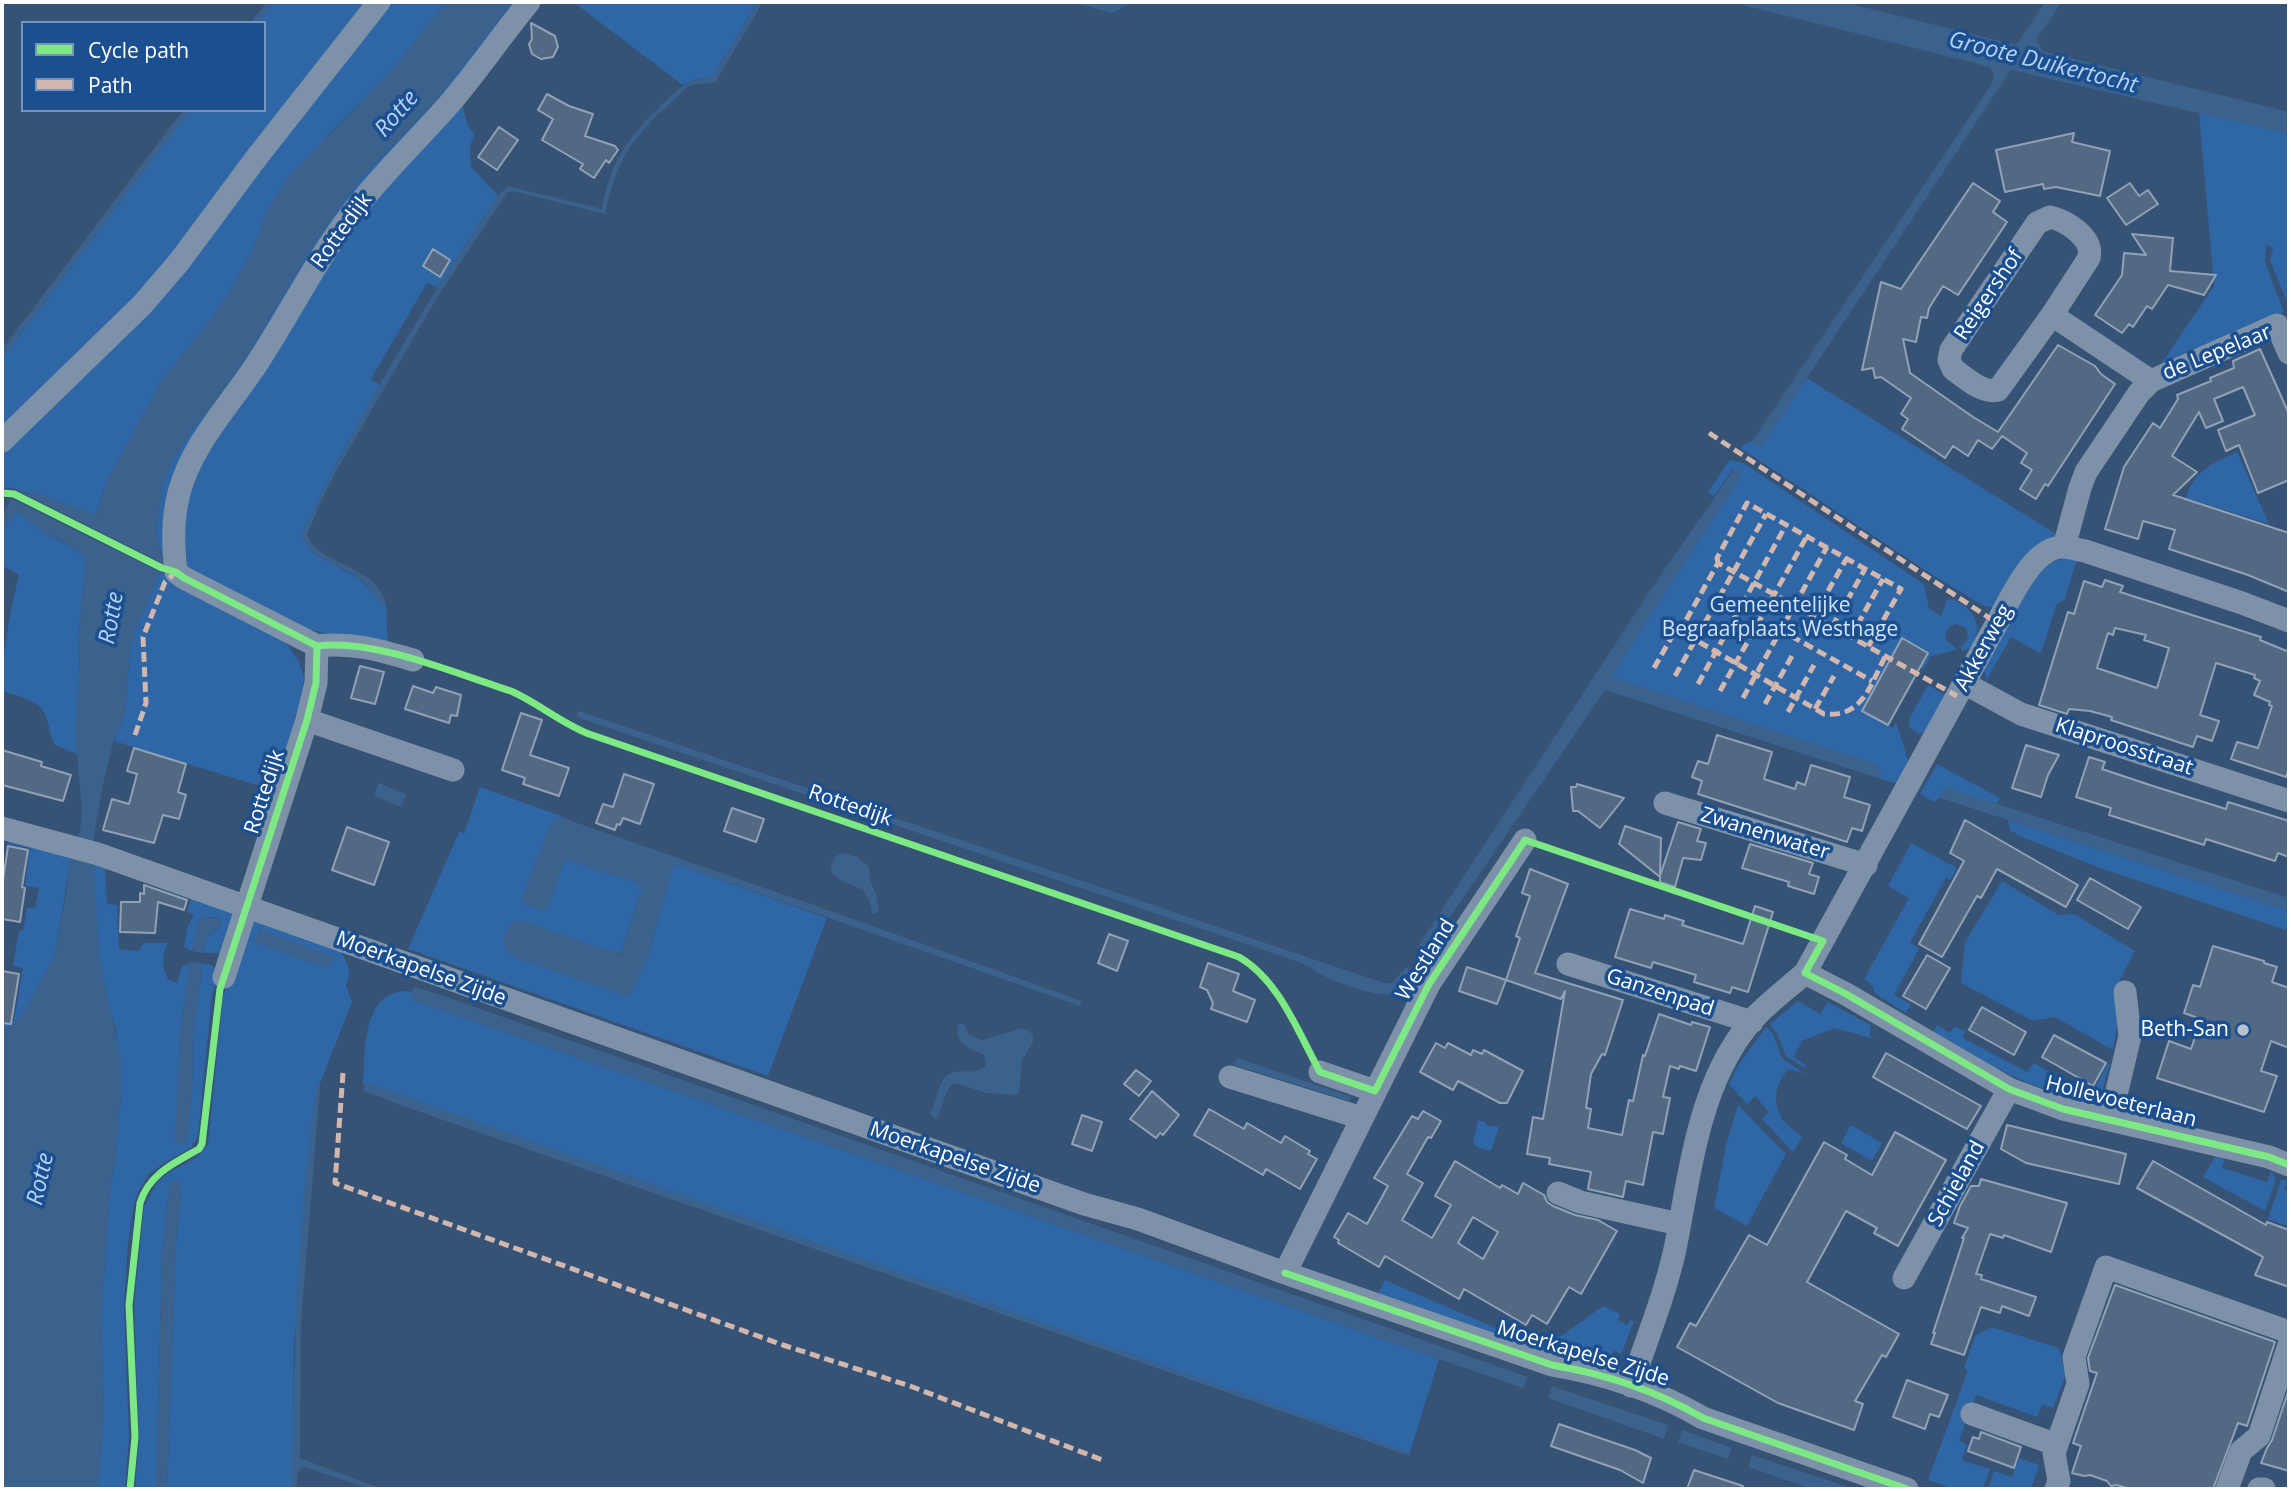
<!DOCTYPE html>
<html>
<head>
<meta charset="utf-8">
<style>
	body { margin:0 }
	#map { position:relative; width:2291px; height:1491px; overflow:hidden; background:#365274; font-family:"Open Sans",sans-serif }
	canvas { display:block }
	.frame { position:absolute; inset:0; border:4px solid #fff; pointer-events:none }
	.legend { position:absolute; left:21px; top:21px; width:245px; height:91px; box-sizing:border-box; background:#1b4f8f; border:2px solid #7695bc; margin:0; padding:9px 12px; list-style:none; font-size:21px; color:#fff }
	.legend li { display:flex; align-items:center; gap:14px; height:35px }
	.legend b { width:35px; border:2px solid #7695bc }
</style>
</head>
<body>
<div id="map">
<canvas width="2291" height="1491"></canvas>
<div class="frame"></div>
<ul class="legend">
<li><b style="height:9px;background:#7ce984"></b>Cycle path</li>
<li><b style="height:9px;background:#d1b7ad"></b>Path</li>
</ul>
</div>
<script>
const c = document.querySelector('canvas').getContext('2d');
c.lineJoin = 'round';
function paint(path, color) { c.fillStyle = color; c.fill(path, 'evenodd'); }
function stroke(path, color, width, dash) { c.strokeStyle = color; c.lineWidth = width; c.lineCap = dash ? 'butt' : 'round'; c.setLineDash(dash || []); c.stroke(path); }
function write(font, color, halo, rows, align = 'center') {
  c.font = font + ' "Open Sans",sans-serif'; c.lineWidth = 7; c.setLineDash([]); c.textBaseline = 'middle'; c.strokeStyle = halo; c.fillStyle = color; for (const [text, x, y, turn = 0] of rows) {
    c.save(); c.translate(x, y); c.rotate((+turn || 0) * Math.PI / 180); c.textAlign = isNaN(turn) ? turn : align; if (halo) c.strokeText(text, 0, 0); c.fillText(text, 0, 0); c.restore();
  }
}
paint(new Path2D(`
	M269,2H375L158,281L2,435V354L187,110H264V23H253Z
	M385,2H446L392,70L329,134L268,209L252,251L227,296L210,320L160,383L107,481L95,516L17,489L2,487V448L40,409Z
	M513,2H523L446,101L209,425L164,564L156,533L162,488L172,462L192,430L216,401L247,356L308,254L336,212L364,175L432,105Z
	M573,2H758L713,76L696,79L683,85Z
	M462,105L468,126L475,135L470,145L471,167L498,195L438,287L427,283L371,379L380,385L335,466L302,535L313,553L358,578L385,606L386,604L388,646L323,633L283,622L186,568L178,541L186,486L342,234Z
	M2199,112L2289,134V307L2270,260L2273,248L2266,244L2265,262L2284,312L2199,351L2197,347L2161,364L2214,286Z
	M1807,378L2056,534L2055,538L1996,608L1984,606L1931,574L1742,449L1741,446L1753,440L1754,444L1761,446Z
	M2237,452L2269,524L2186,498C2193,472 2214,462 2237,452Z
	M1733,460L1745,464L1924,584L1929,608L1941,616L1947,600L1952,599C1975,609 1982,624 1974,647L1962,651L1961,646L1968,639L1966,628L1956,624L1950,626L1945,635L1947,641L1955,647L1956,650L1931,656L1923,670L1902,639L1862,711L1893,728L1896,722L1909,763L1898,784L1881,779L1878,765L1610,677L1741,476L1733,469L1714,496L1708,492L1729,461Z
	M16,512C25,515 27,518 33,524C47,536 70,544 86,557L78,643C83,680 73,717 77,754L55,745C49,734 50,727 46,717C41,700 17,696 2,691C2,651 10,613 19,575L2,565V531Z
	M2064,558L2077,559L2065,599L2056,605L2042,651L2040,653L2011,637L1986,681L1984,667L2035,577L2051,563Z
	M160,572L288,638L286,643L299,661L304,678L302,698L279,787L272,790L114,741L125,714L130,650L134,633Z
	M1928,685L1947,696L1925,733L1918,734L1910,728L1909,719Z
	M1937,764L2000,798L1996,804L1946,788L1940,798L1934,802L1920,794Z
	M480,787L564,817H560L547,908L564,862L568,860L635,882L642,888L621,952L514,957L628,996L648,958L672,870L674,866L678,865L827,918L768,1076L408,949L459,832L464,833Z
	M2008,820L2289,911V931L2100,868L2020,836L2010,830Z
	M9,838L71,856L55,956L19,1020L2,1032V1020L14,1021L23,968L13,966L19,930L23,931L27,908H35L39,888L25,886L30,848L8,844Z
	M1911,843L1957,868L1950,880L1946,878L1910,942L1919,949L1894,995L1911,1004L1906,1013L1874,993L1873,986L1864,979L1909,898L1888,886Z
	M93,864L105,867L107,904L117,905L119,949L139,951L143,943H168C161,955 162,967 168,979L177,983L182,966L190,963L180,1034L178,1097L184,1144L187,1142L192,1094L193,1035L202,970L201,963L211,965L219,973L212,995L198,1136L191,1148L166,1162L149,1174L138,1192L134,1205L128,1243L124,1305L129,1436L125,1489H98L104,1412L101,1320L110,1189L115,1163L121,1094L116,1030L109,1006L99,956Z
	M2002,881L2059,915L2074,914L2135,951L2114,991L2118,1021L2113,1050L2055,1017L2033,1021L1961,983L1965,942Z
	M193,891L233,908L236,920L220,953H203L207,937L220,927L218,917H203L198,921L192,951L184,947L187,929L194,914L187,912Z
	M249,916L340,949L348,965L349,975L346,986L352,1002L319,1086L294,1343L292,1489H167L176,1245L181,1189L170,1183L162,1254L156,1489H135L139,1440L134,1304L144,1207L157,1182L171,1171L197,1157L208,1144L223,997ZM260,930L323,967L255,942Z
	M403,991L411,992L413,1000L1439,1359L1409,1455L1406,1452L365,1083L364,1086L363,1085C365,1058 362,1013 387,996C392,993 398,992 403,991Z
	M1798,1001L1820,1014L1828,1002L1870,1025V1036L1874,1039L1834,1028L1802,1041L1794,1057L1806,1065L1804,1068L1786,1056L1777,1034L1770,1024Z
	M1937,1025L1950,1033L1954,1026L1965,1031L1963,1038L2027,1072L2034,1063L2079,1089L2081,1086L2093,1091L2108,1063L2110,1064L2097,1108C2039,1090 1985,1065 1932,1035Z
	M1766,1027L1773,1034L1782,1058L1805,1074L1789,1069C1776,1082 1772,1100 1781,1117C1785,1125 1795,1131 1802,1137L1793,1152L1762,1119L1769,1112L1755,1096L1747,1104L1729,1084L1739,1064Z
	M1738,1105L1786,1154L1747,1226L1714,1208L1726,1145Z
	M1478,1120L1485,1122L1486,1125L1499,1127L1491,1151L1478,1148L1473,1143Z
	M1851,1125L1882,1143L1872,1161L1841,1143Z
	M2216,1155L2225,1158L2222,1168L2267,1182L2271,1171L2276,1178L2265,1211L2203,1177Z
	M2281,1180H2288L2284,1189L2289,1192V1226L2268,1219Z
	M1385,1280L1521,1339L1561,1336L1603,1306L1620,1314L1618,1320L1627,1325L1630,1320L1634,1321L1621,1355L1615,1350L1611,1355L1616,1360L1607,1362L1579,1353L1551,1349L1548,1354L1377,1295Z
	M1992,1327L2059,1348L2066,1374L2053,1408L2042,1405L2037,1417L1976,1395L1959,1440L1967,1445L1962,1460L1990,1469L1983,1489H1954L1928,1480L1968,1370L1964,1368L1975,1336Z
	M2019,1458L2039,1465L2031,1489H1988L1994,1471L2012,1477Z`), '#2f66a5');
paint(new Path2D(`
	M446,2H513L432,105L364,175L336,212L308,254L247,356L216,401L192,430L172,462L162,488L156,533L164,564L134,633L130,650L125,714L113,743L103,784L93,842L99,956L121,1060V1094L115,1163L110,1189L101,1320L104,1412L98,1489H2V1032L19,1020L55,956L66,894L70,859L80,831L82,808L75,735L80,657L78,643L86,557C70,543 48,536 34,525C27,519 25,515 16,512L2,531V516L17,488L29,494L36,493L96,515L107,481L160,383L210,320L227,296L252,251L268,209L286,179L392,70Z
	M758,2H763L715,83L695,84L687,87C651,123 628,136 612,187C609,196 606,205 606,214L512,191L507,193L438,296L337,470L322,499L307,535C319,566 377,564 386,604L383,606C374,597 368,585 357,577C338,564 309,559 302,535C357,416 425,303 498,195L508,186L602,209C610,164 625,140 658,109C678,89 683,81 713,76Z
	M1071,2C1084,2 1095,3 1108,4C1115,5 1123,2 1131,2L1113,13Z
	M1731,2H1843L2016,45L2045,2H2062L2036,40L2043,51L2289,112V134L2011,70L1761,447L1754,444L1753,440L1991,85L1994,75L1990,67Z
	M1735,468L1741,471V476L1611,677L1879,765L1881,779L1605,690L1425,954L1417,948L1651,589Z
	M579,711L1384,983H1392L1405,968H1408L1409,971C1405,978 1401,989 1394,993C1383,1000 1338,983 1326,977C1318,973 1311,967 1302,963L579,718L576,715Z
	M379,783L406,794L401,807L374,796Z
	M1945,787L2289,898V911L1940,798Z
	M560,817L811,904L1082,1001L1080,1006L678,865L674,866L672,870L648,958L631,993L628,996L622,995L514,957C500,948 502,930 515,921L529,923L617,953L621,952L642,888L635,882L567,860L564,862L547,908L544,911L523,904L521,901L548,828L556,819Z
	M842,853L858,857L869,867L870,880L876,894L879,910L875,914L872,913C868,881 853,891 833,875C828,866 832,857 842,853Z
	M203,917L221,918L222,924L207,937L203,953L192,951L198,921Z
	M261,930L333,956L334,961L323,967L254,942Z
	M190,962L201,963L202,970L193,1035L192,1094L187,1143L175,1144L180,1034Z
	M415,987L435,993L1528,1377L1523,1388L1439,1359L413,1000L411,992Z
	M958,1024H963L970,1035L983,1040L1021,1028L1028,1030L1033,1035V1042L1022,1060L1019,1093L1017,1095L987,1093L954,1083C942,1092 945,1109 935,1119L931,1114C935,1104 938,1085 945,1077C957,1065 975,1078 986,1065L984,1055C970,1049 953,1043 958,1024Z
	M1237,1058L1349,1096L1351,1098L1349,1101L1234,1065Z
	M365,1082L1406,1452L1407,1455L406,1107L364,1091Z
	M317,1085L320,1086L301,1323L300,1458L383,1489H369L305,1467L300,1469L297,1475V1489H292C294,1354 297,1219 317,1085Z
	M175,1181L179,1182L181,1189L176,1245L167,1489H156L162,1254L170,1183Z
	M1552,1386L1665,1424L1668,1426L1664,1439L1548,1398Z
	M1682,1430L1732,1448L1728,1459L1678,1442Z
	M1752,1455L1854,1489H1812L1748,1467Z`), '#3b618d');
paint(new Path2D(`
	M16,490L164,564L160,572L12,499Z`), '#365274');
stroke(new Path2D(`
	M254,23L270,2
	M2,354L187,110`), '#3b618d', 6);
const building = new Path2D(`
	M531,23L555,36L558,47L553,57L541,59L532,54L529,44L532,39Z
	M547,94L569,106L593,114L585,136L615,146L618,150L609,163L606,160L594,178L580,169L583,164L542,140L553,119L538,110Z
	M499,127L518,140L497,170L478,157Z
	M2074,133L2072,142L2110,151L2100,196L2056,187L2044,189L2043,184L2005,192L1996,150Z
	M1973,183L2000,201L1993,212L2007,222L1958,295L1943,286L1929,308L1927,318L1921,317L1916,342L1903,339L1910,373L1973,417L1998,432L2058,345L2095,366L2101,374L2115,384L2048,486L2045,484L2036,499L2020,489L2032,470L2021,463L2027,453L2002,436L1992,449L1978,440L1968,456L1953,446L1945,458L1902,429L1908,419L1901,414L1911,398L1881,377L1875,378L1873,368L1862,370L1881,282L1901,289Z
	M2130,183L2139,196L2148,190L2158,204L2126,225L2107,198Z
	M2132,234L2173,238L2170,271L2216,275L2204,295L2168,285L2152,309L2147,306L2133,327L2129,324L2122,333L2095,315L2122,275L2124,253L2146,255Z
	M433,249L450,260L440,277L423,266Z
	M2260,349L2289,414V480L2258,493L2239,445L2226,451L2218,430L2255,415L2243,387L2214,399L2223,421L2206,428L2199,412L2172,456L2197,472L2173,495L2289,533V592L2248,575L2169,549L2175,530L2143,521L2138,539L2105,529L2124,467L2153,423L2160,428L2178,399L2177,395L2211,381L2210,378L2234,368L2233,361Z
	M2105,580L2123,586L2120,592L2261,637L2260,640L2289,652V768L2286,777L2231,759L2237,742L2258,748L2272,706L2269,705L2270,702L2254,695L2260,681L2254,678L2255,675L2216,663L2200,715L2219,721L2212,741L2197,736L2193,747L2111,720L2112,717L2090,711L2069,709L2067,714L2039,705L2068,612L2074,614L2084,581L2102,587ZM2115,628L2146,635L2144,640L2169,648L2157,688L2097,668L2108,633L2113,635Z
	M1902,638L1928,653L1888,725L1862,711Z
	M360,666L384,672L375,704L351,698Z
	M413,686L433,693L436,687L461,695L457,716L451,715L449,723L405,709Z
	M521,713L542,720L530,755L569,768L559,796L523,784L525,778L502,770Z
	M1717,735L1772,752L1764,779L1795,789L1797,782L1805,785L1811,765L1850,777L1844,797L1870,805L1862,831L1852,828L1847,842L1698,794L1702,781L1692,777L1698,761L1708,764Z
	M2026,745L2059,755L2048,775L2041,797L2012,788Z
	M134,748L186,764L178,792L186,795L179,819L163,815L154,843L103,830L112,799L129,804L137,774L127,771Z
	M2,750L42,762L41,766L71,775L63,801L2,785Z
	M2089,757L2105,762L2102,769L2156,787L2226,809L2228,802L2289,821V857L2278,853L2275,861L2206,839L2204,845L2109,815L2111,808L2076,797Z
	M624,774L654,784L640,824L623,818L620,825L617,824L615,830L596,823L603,804L613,807Z
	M1577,784L1624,798L1600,828L1578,811H1573L1571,787H1576Z
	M732,808L764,819L756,842L724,831Z
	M1965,820L2078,885L2066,907L1997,869L1981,898L1977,896L1942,957L1919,944L1964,861L1950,853Z
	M1678,822L1701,829L1697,841L1706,843L1701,860L1683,858L1675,887L1660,882V876Z
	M1625,826L1661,838L1660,877L1619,844Z
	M347,827L389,842L374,885L332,870Z
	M1750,844L1813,863L1809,874L1819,877L1814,894L1788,886L1789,882L1742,868Z
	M8,846L28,850L22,887L25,888L20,922L2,919V887Z
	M1530,869L1568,884L1535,973L1623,1000L1605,1055L1602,1054L1591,1074L1586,1108L1591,1109L1588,1128L1622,1135L1629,1100L1633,1101L1643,1055L1645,1056L1659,1014L1691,1025L1692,1022L1710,1027L1696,1071L1680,1066L1679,1069L1670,1066L1663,1097L1670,1098L1663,1134L1653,1132L1643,1185L1626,1181L1623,1197L1588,1189L1591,1172L1549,1164L1550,1158L1527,1154L1533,1117L1543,1119L1565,991L1561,999L1506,980L1520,938L1516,936L1530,896L1522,893Z
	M2090,878L2141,907L2128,929L2077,900Z
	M144,885L187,900L184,910L158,902L155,933L120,932L121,902H140V893L144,894Z
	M1755,906L1773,912L1748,992L1732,987L1730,993L1694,982L1696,975L1653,962L1651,968L1615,957L1630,909L1664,919L1665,915L1684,921L1682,925L1743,944Z
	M1109,934L1128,941L1117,971L1098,963Z
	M2213,946L2264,961V963L2277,967L2272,982L2289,988V1048L2271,1041L2261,1071L2277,1076L2264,1112L2157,1078L2169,1041L2191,1049L2201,1019L2184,1013L2193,985L2200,987Z
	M1927,955L1950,968L1926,1009L1903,996Z
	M1208,963L1239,974L1233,991L1255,1000L1247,1022L1211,1009L1213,1003L1207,990L1200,987Z
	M1467,967L1506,980L1497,1004L1459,991Z
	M2,971L19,974L11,1024L2,1023Z
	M1982,1007L2026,1032L2014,1055L1969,1030Z
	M2054,1035L2106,1063L2093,1086L2042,1057Z
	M1436,1043L1445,1048L1448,1043L1471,1055L1473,1050L1482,1054L1484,1050L1523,1071L1507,1103H1500L1458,1081L1453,1090L1420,1072Z
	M1886,1053L1981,1106L1967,1129L1873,1077Z
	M1136,1070L1151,1081L1139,1096L1124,1084Z
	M1152,1091L1179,1115L1163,1135L1160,1133L1156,1138L1130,1119Z
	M1209,1109L1244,1129L1247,1123L1281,1143L1285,1136L1310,1151L1308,1154L1317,1159L1300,1189L1266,1169L1263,1175L1194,1135Z
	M1423,1111L1441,1121L1431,1138L1428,1137L1407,1174L1423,1183L1402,1220L1432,1238L1451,1205L1435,1196L1455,1161L1500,1188L1502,1185L1518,1194L1523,1183L1544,1195L1547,1202L1553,1206L1575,1215L1598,1220L1617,1231L1581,1294L1569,1287L1547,1324L1532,1315L1526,1325L1464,1289L1459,1299L1385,1256L1379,1267L1338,1243L1339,1240L1334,1237L1348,1213L1367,1224L1388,1186L1374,1178L1412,1116L1418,1119ZM1473,1217L1498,1232L1483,1259L1458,1243Z
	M1082,1115L1102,1122L1092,1151L1072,1144Z
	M2007,1125L2126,1154L2119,1184L2026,1163L2001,1149Z
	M1895,1132L1946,1160L1898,1246L1874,1233L1877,1228L1846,1211L1807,1282L1899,1334L1886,1357L1882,1355L1855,1401L1863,1404L1854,1430L1778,1403L1677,1347L1690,1323L1696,1326L1749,1235L1767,1245L1824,1142L1847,1155L1845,1159L1872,1175Z
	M2153,1161L2266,1225L2267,1222L2289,1230V1287L2255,1275L2263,1257L2137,1188Z
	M1981,1179L2067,1203L2051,1252L2004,1235L2003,1238L1990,1234L1976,1274L1982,1275L1981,1279L2036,1297L2029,1316L2002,1306L2000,1313L1981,1307L1964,1355L1931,1344L1935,1333H1933L1964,1238H1962L1968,1228L1954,1223L1960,1206L1971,1186H1979Z
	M2115,1285L2275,1342L2247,1426L2238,1423L2213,1489H2130L2117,1485L2111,1486L2107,1481L2090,1475L2084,1476L2072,1473L2081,1446L2073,1443L2097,1373L2090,1371L2088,1358Z
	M1907,1380L1948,1395L1939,1417L1930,1414L1925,1429L1893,1417Z
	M2289,1389V1471L2261,1463L2267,1448L2272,1440Z
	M1559,1424L1635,1450L1651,1458L1643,1483L1620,1470L1551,1446Z
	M1981,1432L2021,1447L2014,1468L1968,1451L1973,1437L1979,1439Z
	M1694,1470L1743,1486L1742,1489H1687Z`);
paint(building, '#526984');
stroke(building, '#92a2b6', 2);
stroke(new Path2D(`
	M2052,315L2089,258C2094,238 2067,221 2050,217L2037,223L1951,350L1949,360L1953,369C1966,378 1982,394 1998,390L2052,315L2151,381
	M2,441L142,305L179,262L257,157L379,2
	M2064,547L2080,488L2086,472L2139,393L2151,381L2277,325L2289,353
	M413,660C380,650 351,642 317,646L184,578L176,572C173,545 172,520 179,493C192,443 231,404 258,362C290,313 316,260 352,213C382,173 418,140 451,102C478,70 502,35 529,2
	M1964,683L2021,714L2289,801
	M307,720L453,770
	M1665,803L1866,865
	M2,828L98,854L1084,1204L1138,1219L1285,1273L1552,1365C1605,1374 1657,1391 1703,1418L1907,1489
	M1568,964L1752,1022
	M1805,973L1846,994L2009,1089L2063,1109L2269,1157L2289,1165
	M224,977L307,720L316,683L317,646
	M1320,1072L1375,1091
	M1230,1077L1362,1118
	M2110,1120L2130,1036L2125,992
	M1558,1193L1580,1202L1679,1224
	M1285,1273L1429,984L1525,840
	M1904,1278L2009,1089
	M1631,1386C1646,1341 1665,1295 1675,1249C1691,1170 1699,1076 1757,1015C1772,1000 1789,987 1805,973L1997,623C2010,600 2032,547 2063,547C2070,547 2078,550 2085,551L2242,603L2289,621
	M1972,1414L2057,1445
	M2056,1489L2059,1481L2054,1453L2078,1384L2074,1357L2106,1267L2289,1332
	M2227,1489L2241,1451L2259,1436L2289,1345
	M2259,1489H2264`), '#7d92a8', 23);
stroke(new Path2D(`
	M1709,433L1997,623
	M1718,563L1717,558L1747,503L1901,589L1868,647
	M1813,617L1847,558
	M1832,627L1865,569
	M1791,636L1872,681
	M1850,638L1883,579
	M1885,657C1870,685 1863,718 1824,714L1680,631L1718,563L1957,696
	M1654,668L1674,633L1680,631
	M1675,676L1766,514
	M1698,684L1786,525
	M1720,691L1807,536
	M1743,698L1827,547
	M1765,704L1792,656
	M1815,709L1834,676
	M1788,712L1814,665
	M135,735L146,703L143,637L165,582L176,572
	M343,1073L335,1183L783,1345L910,1386L1105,1461`), '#d1b7ad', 5, [10, 5]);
stroke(new Path2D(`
	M2,493L14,494L162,568L176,572L184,578L317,646C376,639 454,673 511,691C538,703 561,723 589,734L1239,957C1279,980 1298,1032 1320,1072L1375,1091L1429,984L1525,840L1823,941L1805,973L1846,994L2009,1089L2063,1109L2269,1157L2289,1165
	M1285,1273L1552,1365C1605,1374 1657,1391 1703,1418L1907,1489
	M130,1489L135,1437L129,1305L140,1203C149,1174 174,1163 199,1149L202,1144L220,989L307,720L316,683L317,646`), '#7ce984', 7);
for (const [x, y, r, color] of [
	[2243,1030,7,"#b9c2ce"]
]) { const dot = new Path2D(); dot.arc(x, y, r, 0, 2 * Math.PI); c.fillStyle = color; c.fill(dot); stroke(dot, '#1b4f8f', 2.5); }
write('21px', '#fff', '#1b4f8f', [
	["Rottedijk",342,231,-54],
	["Reigershof",1989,295,-56],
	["de Lepelaar",2217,353,-22],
	["Akkerweg",1984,648,-61],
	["Klaproosstraat",2124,747,18],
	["Rottedijk",265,792,-72],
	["Rottedijk",850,806,19],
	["Zwanenwater",1765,834,17],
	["Westland",1426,960,-58],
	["Moerkapelse Zijde",421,969,20],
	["Ganzenpad",1660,993,18],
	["Hollevoeterlaan",2121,1102,14],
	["Moerkapelse Zijde",955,1158,19],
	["Schieland",1957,1184,-61],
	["Moerkapelse Zijde",1583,1354,17]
]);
write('21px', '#cfe3fa', '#1b4f8f', [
	["Gemeentelijke",1780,606],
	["Begraafplaats Westhage",1780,630]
]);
write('21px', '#fff', '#1b4f8f', [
	["Beth-San",2229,1030]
], 'right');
write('italic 23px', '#b5d3f5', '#1b4f8f', [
	["Groote Duikertocht",2043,63,14],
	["Rotte",397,114,-49],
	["Rotte",112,618,-80],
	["Rotte",41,1179,-77]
]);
</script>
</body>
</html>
